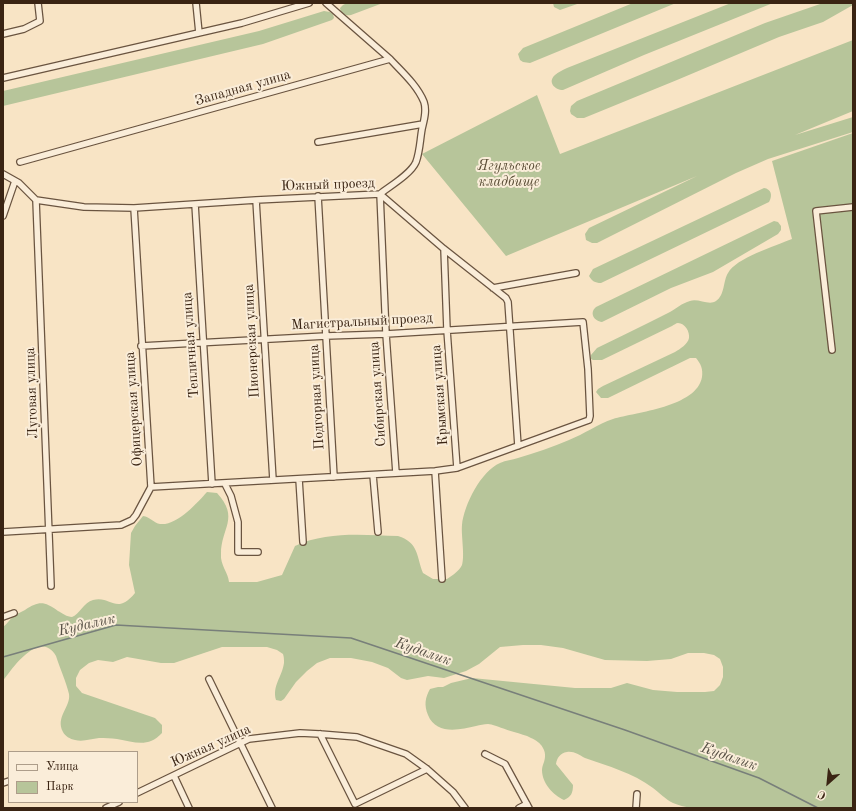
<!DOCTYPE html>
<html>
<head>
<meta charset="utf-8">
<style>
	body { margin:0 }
	#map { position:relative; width:856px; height:811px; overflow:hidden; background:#f8e4c5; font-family:"Old Standard TT",serif }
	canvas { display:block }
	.frame { position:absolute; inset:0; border:4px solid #3a2413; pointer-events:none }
	.legend { position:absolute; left:8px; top:751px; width:130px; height:52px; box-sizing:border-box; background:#faedd9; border:1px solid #ad9d8a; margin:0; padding:5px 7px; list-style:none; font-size:12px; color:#3a2413 }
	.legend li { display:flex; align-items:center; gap:8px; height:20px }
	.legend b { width:20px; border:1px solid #ad9d8a }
	.north { position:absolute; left:808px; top:763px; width:40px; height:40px; -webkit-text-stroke:3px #faedd9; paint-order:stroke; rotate:207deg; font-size:11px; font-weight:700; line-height:16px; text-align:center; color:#3a2413 }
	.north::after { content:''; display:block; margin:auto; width:14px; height:18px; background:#3a2413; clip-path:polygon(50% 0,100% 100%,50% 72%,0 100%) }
</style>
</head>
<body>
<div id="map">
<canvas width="856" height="811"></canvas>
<div class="frame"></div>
<ul class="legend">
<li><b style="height:5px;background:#faedd9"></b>Улица</li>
<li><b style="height:11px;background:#b7c59a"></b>Парк</li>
</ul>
<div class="north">С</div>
</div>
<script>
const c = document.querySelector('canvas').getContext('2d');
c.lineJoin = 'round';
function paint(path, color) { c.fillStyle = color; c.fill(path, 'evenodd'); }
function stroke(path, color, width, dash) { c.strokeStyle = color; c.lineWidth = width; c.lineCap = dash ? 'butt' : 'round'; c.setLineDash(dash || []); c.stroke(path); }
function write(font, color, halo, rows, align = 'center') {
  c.font = font + ' "Old Standard TT",serif'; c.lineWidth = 4; c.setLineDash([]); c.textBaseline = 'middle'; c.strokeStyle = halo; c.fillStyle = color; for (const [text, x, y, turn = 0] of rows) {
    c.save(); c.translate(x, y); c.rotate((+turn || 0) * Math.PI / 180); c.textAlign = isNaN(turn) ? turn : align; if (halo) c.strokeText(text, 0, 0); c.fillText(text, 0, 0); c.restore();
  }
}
paint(new Path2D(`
	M347,3H383L351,15C346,16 341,14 340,8L343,5Z
	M553,3H580L560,10L554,7Z
	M633,3H676L530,63L523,62L520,60L518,54L523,48Z
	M731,3H773L644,55L563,90C555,90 547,82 555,75C558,72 563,70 567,68Z
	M823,3H853V5L823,22L779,37L677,80L584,118H577L571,114L570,111L571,106L577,101L765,23Z
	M324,11L330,12L333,14L334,18L332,20L263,44L3,106V91L259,31Z
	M853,40V111L795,135L853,117V132L768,159L736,173L597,243H592L586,240L585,234L589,228L697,176L506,256L422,154L537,95L560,154Z
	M853,133V808H691C685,807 678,805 673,803C665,799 660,793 653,788C633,773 608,766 585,758C579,755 574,751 567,752C560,753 557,758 556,764L573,785C573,793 571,797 564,800C553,795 542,783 542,770C542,767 543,765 544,762C548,751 541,742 531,738C526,735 520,734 514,732C505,730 497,725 488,724C484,724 480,725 476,726C459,730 436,735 428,715C424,705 425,698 430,689L438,687H443L451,683L472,678L575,688H611L627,683L653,690L677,692H705L714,691L720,685L723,677V667L720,659L714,655L704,653H688L671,659L647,661L605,660L563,648L541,645H523L500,647L479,664L466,671L444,678L428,676L407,680L401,678L388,668L372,662L351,658H330L317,663L307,671L296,682L284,699L281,701L276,700C272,686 282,677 284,663C284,660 284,657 283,654L277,650L267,647H222L174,663H161L127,657L113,662L98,660L89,663L80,670L76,678V686L82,693L155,718L162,725V733C148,748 135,742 117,739C111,738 105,738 99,738C91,739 83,742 75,740C70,739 65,736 63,732C55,717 71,707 69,694C66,681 60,669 56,656C40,629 13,667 3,681V627C7,624 10,619 14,616C17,614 21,612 25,610C39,601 44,601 58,611C62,613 67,617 72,617C79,615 84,602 93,600C111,595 116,616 135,593L129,565L131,533L135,526L143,516C150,517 154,523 160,524C177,526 197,503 207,492L217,493C240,518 221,528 221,554C220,565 228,572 229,582H257L282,575L295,546C327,531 363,535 398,536C419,543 416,555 423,573L433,579H447C453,575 459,571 462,565C465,556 461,535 462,525C464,505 481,471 500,463C506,460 512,460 518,458C535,453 553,447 569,440C584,434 598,424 613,419C636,412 697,407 702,377C703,369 701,364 696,358H690L608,398H601L596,392L598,389L603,386L675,352C680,349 688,344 689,338C690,332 685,323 678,323C676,323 674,325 672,326L602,360H593L591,359V355L597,348C621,336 645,325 668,313C676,309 682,303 690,301C698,298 709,306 716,301C725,295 723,281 728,273C736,258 775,246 792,239L772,161Z
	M764,188C771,189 773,195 769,202L601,283C595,283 592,281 589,276L593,269Z
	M774,221L778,222L781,226V230L778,234L713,272L671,288L602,322C594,321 589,313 596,307Z`), '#b7c59a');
stroke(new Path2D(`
	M3,657L116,625L351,638L625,730L759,778L818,808`), '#787f7a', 1.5);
const minor = new Path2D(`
	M196,3L199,33
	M3,34L24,29L40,21L38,3
	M390,59C402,72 417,85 424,102C427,111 424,120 422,129C420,140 420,151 416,162C411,174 390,186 380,194L386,334L396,473
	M3,78L242,23L309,3
	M318,142L423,124
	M20,162L390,59L326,3
	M3,174L19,183L36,200
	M318,196L334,477
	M36,200L84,207L134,208L256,200L380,194L444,249L506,298L508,302L518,446
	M36,200L51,586
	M256,200L273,480
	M195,204L212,484
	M3,216L15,181
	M444,249L447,330L457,468
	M493,288L576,273
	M141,346L326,336L386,334L583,322L588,369L590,416L589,420L457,468L435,471L151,487
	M832,350L816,211L853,207
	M435,471L442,579
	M373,475L378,532
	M299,479L303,542
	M225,484L231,496L238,522V552H258
	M3,532L121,525L132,520L136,515L151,487L134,208
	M3,617L14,613
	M209,679L272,808
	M320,734L355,804L427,769
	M485,754L505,764L529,808
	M174,776L189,808
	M3,783L9,781
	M137,793L249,739L300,733L320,734L357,737L406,754L427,769L453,792L465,808
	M106,808L119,802
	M519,808L527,804
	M636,808L637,794`);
stroke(minor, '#6a5440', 8);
stroke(minor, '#faedd9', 5.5);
write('14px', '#3a2413', '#faedd9', [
	["Западная улица",243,88,-16],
	["Южный проезд",328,185,-2],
	["Магистральный проезд",362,322,-3],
	["Пионерская улица",252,341,-93],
	["Тепличная улица",191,345,-94],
	["Луговая улица",32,393,-92],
	["Сибирская улица",378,394,-94],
	["Крымская улица",440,395,-94],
	["Подгорная улица",317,397,-93],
	["Офицерская улица",134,409,-94],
	["Южная улица",211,746,-24]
]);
write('italic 14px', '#594c35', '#faedd9', [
	["Ягульское",509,166],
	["кладбище",509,182]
]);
write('italic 15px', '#595247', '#faedd9', [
	["Кудалик",87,625,-13],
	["Кудалик",423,652,19],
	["Кудалик",729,757,19]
]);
</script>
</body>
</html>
